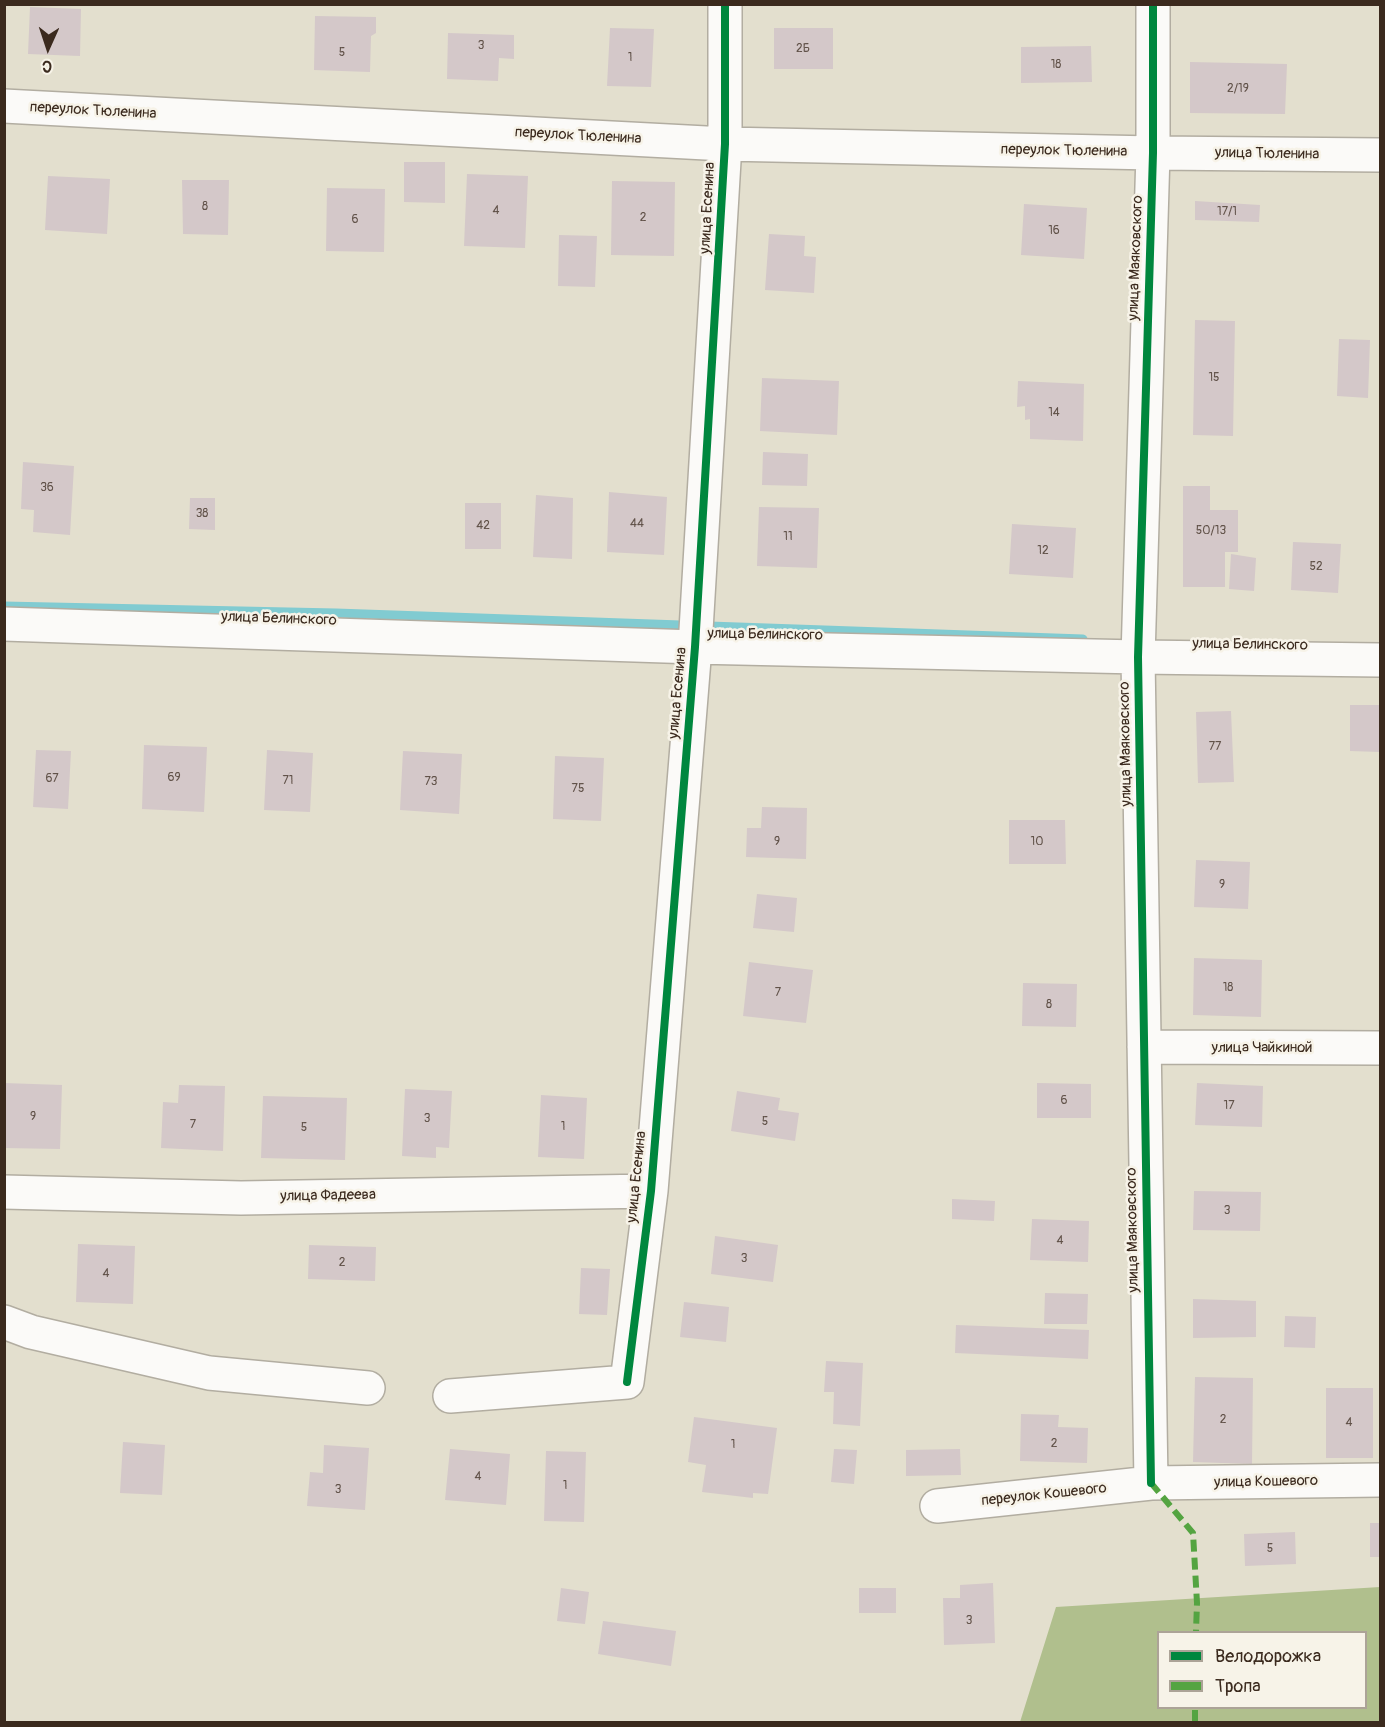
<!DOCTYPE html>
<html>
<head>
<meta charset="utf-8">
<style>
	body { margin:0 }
	#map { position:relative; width:1385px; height:1727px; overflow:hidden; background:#e3dfce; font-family:Pangolin,sans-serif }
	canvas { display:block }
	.frame { position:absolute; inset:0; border:6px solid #3b2a1e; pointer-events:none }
	.legend { position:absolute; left:1157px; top:1631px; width:210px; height:78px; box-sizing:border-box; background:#f7f3e8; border:2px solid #aca397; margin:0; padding:8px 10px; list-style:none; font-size:18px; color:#3b2a1e }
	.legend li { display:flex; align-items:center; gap:12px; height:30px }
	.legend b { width:30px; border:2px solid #aca397 }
	.north { position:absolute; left:18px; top:18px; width:60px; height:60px; -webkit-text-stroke:4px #f7f3e8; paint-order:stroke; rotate:183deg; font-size:16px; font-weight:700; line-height:24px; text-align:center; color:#3b2a1e }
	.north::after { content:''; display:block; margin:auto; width:21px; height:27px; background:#3b2a1e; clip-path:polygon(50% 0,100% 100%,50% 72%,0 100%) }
</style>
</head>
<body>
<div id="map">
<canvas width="1385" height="1727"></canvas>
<div class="frame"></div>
<ul class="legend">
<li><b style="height:8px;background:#00873e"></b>Велодорожка</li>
<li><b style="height:8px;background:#54a441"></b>Тропа</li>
</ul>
<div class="north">С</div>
</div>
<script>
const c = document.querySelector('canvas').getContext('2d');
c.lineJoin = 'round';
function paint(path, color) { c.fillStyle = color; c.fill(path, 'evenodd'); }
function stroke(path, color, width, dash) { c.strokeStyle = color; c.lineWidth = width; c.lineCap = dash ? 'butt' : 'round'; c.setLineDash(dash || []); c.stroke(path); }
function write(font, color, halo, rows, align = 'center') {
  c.font = font + ' Pangolin,sans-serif'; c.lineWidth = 5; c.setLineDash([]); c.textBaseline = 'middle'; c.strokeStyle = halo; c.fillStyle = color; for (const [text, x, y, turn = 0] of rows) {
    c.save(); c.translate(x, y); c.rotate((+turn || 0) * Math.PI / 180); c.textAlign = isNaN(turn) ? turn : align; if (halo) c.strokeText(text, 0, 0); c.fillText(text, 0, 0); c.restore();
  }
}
paint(new Path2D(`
	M1380,1587V1722H1020L1056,1607ZM1158,1632H1366V1708H1158Z`), '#b0bf8d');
stroke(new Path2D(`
	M4,606L336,613L1083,639`), '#81cbd1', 9);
paint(new Path2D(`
	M30,7L81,9L80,56L28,54Z
	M315,16L376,17V33L371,36L370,72L314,70Z
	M610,28L654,29L651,87L607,86Z
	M774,28H833V69H774Z
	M448,33L514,35V59L499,58L498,81L447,79Z
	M1091,46L1092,82L1021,83V47Z
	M1190,62L1287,64L1285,114L1190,113Z
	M404,162H445V203L404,202Z
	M467,174L528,176L525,248L464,246Z
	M48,176L110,179L107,234L45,230Z
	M182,180H229L228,235L183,234Z
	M612,181L675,182L674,256L611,255Z
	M327,188L385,189L384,252L326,251Z
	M1195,201L1260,205L1259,222L1195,220Z
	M1024,204L1087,208L1084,259L1021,255Z
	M769,234L805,236L804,256L816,257L814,293L765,290Z
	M559,235L597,236L595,287L558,286Z
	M1195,320L1235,321L1233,436L1193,435Z
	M1339,339L1370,340L1368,398L1337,396Z
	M762,378L839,381L837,435L760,431Z
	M1018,381L1084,384L1083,441L1030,439V419L1025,420V406L1017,407Z
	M763,452L808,454L807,486L762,485Z
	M23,462L74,466L70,535L33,532L34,510L21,509Z
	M1183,486H1210V510H1238V552H1225V587H1183Z
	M609,492L667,497L664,555L607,552Z
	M536,495L573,498L572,559L533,557Z
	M190,498H215V530L189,529Z
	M465,503H501V549H465Z
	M759,507L819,508L817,568L757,566Z
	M1012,524L1076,528L1073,578L1009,574Z
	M1293,542L1341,544L1338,593L1291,590Z
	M1231,554L1256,558L1254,591L1229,589Z
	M1350,705H1380V752L1350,751Z
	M1231,711L1234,782L1198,783L1196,712Z
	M144,745L207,747L204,812L142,809Z
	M36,750L71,751L68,809L33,807Z
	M267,750L313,753L310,812L264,810Z
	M403,751L462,754L459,814L400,810Z
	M555,756L604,758L601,821L553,819Z
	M762,807L807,808L806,859L746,857L747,828H761Z
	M1009,820H1065L1066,864H1009Z
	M1196,860L1250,862L1248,909L1194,907Z
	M757,894L797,898L794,932L753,928Z
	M1194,958L1262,960L1261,1017L1193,1015Z
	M749,962L813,970L806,1023L743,1016Z
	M1023,983L1077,984L1076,1027L1022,1026Z
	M4,1083L62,1085L60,1149L4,1148Z
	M1037,1083L1091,1084V1118H1037Z
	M1197,1083L1263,1086L1262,1127L1195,1125Z
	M179,1085L225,1086L223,1151L161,1148L163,1102L178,1103Z
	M405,1089L452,1091L449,1148L436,1147V1158L402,1156Z
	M737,1091L780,1098L778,1110L799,1113L795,1141L731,1131Z
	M541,1095L587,1098L584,1159L538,1157Z
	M263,1096L347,1098L345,1160L261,1158Z
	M1194,1191L1261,1192L1260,1231L1193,1230Z
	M952,1199L995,1201L994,1221L952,1219Z
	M1032,1219L1089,1221L1088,1262L1030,1260Z
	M715,1236L778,1245L773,1282L711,1274Z
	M78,1244L135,1246L133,1304L76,1302Z
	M309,1245L376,1247L375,1281L308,1279Z
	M581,1268L610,1269L607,1315L579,1314Z
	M1045,1293L1088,1294L1087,1324H1044Z
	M1193,1299L1256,1301V1337L1193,1338Z
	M684,1302L729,1307L726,1342L680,1337Z
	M1285,1316L1316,1317L1315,1348L1284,1347Z
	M956,1325L1089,1330L1088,1359L955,1353Z
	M826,1361L863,1363L860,1426L833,1424L834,1392H824Z
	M1195,1377L1253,1378L1252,1464L1193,1462Z
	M1326,1388H1373V1458H1326Z
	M1021,1414L1059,1415L1058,1427L1088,1428L1087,1463L1020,1461Z
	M694,1417L777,1428L768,1494L753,1493V1498L702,1492L706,1465L688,1462Z
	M123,1442L165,1445L162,1495L120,1493Z
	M324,1445L369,1448L365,1510L307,1506L310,1472L323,1473Z
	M450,1449L510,1454L506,1505L445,1500Z
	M834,1449L857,1450L854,1484L831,1482Z
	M960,1449L961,1475L906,1476V1450Z
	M546,1451L586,1452L584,1522L544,1521Z
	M1370,1523H1380V1557H1370Z
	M1295,1532L1296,1564L1245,1566L1244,1534Z
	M993,1583L995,1643L944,1645L943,1598H960V1585Z
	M561,1588L589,1592L585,1624L557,1621Z
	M859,1588H896V1613H859Z
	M603,1621L676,1631L671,1666L598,1654Z`), '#d4c8c9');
const minor = new Path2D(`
	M4,106L725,144L1153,153L1380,155
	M4,624L695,647L1138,657L1380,660
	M1144,1047L1380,1048
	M4,1192L241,1198L651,1191
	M4,1322L31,1332L209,1373L368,1388
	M450,1396L627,1382L651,1191L695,647L725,144V4
	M1151,1483L1138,657L1153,153V4
	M937,1506L1151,1483L1380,1480`);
stroke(minor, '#b2ada1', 36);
stroke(minor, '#fbfaf8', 33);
stroke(new Path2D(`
	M1151,1483L1193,1533L1197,1603L1196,1632
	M1195,1722V1708`), '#54a441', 6, [12, 6]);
stroke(new Path2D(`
	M627,1382L651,1191L695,647L725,144V4
	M1151,1483L1138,657L1153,153V4`), '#00873e', 8);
write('12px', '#615249', null, [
	["3",481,46],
	["2Б",803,49],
	["5",342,53],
	["1",630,58],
	["18",1056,65],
	["2/19",1238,89],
	["8",205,207],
	["4",496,211],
	["17/1",1227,212],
	["2",643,218],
	["6",355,220],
	["16",1054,231],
	["15",1214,378],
	["14",1054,413],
	["36",47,488],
	["38",202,514],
	["44",637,524],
	["42",483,526],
	["50/13",1211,531],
	["11",788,537],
	["12",1043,551],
	["52",1316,567],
	["77",1215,747],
	["69",174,778],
	["67",52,779],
	["71",288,781],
	["73",431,782],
	["75",578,789],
	["9",777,842],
	["10",1037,842],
	["9",1222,885],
	["18",1228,988],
	["7",778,993],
	["8",1049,1005],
	["6",1064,1101],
	["17",1229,1106],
	["9",33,1117],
	["3",427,1119],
	["5",765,1122],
	["7",193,1125],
	["1",563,1127],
	["5",304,1128],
	["3",1227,1211],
	["4",1060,1241],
	["3",744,1259],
	["2",342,1263],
	["4",106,1274],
	["2",1223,1420],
	["4",1349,1423],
	["2",1054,1444],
	["1",733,1445],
	["4",478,1477],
	["1",565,1486],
	["3",338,1490],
	["5",1270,1549],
	["3",969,1621]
]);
write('15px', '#3b2a1e', '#f7f3e8', [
	["переулок Тюленина",93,111,3],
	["переулок Тюленина",578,136,3],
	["переулок Тюленина",1064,151,1],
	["улица Тюленина",1267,154,1],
	["улица Есенина",708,208,-87],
	["улица Маяковского",1136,258,-88],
	["улица Белинского",279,619,2],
	["улица Белинского",765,635,1],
	["улица Белинского",1250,645,1],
	["улица Есенина",678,693,-85],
	["улица Маяковского",1126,744,-91],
	["улица Чайкиной",1262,1048],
	["улица Есенина",637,1177,-84],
	["улица Фадеева",328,1196,-1],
	["улица Маяковского",1133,1230,-91],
	["улица Кошевого",1266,1482,-1],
	["переулок Кошевого",1044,1495,-6]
]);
</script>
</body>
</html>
